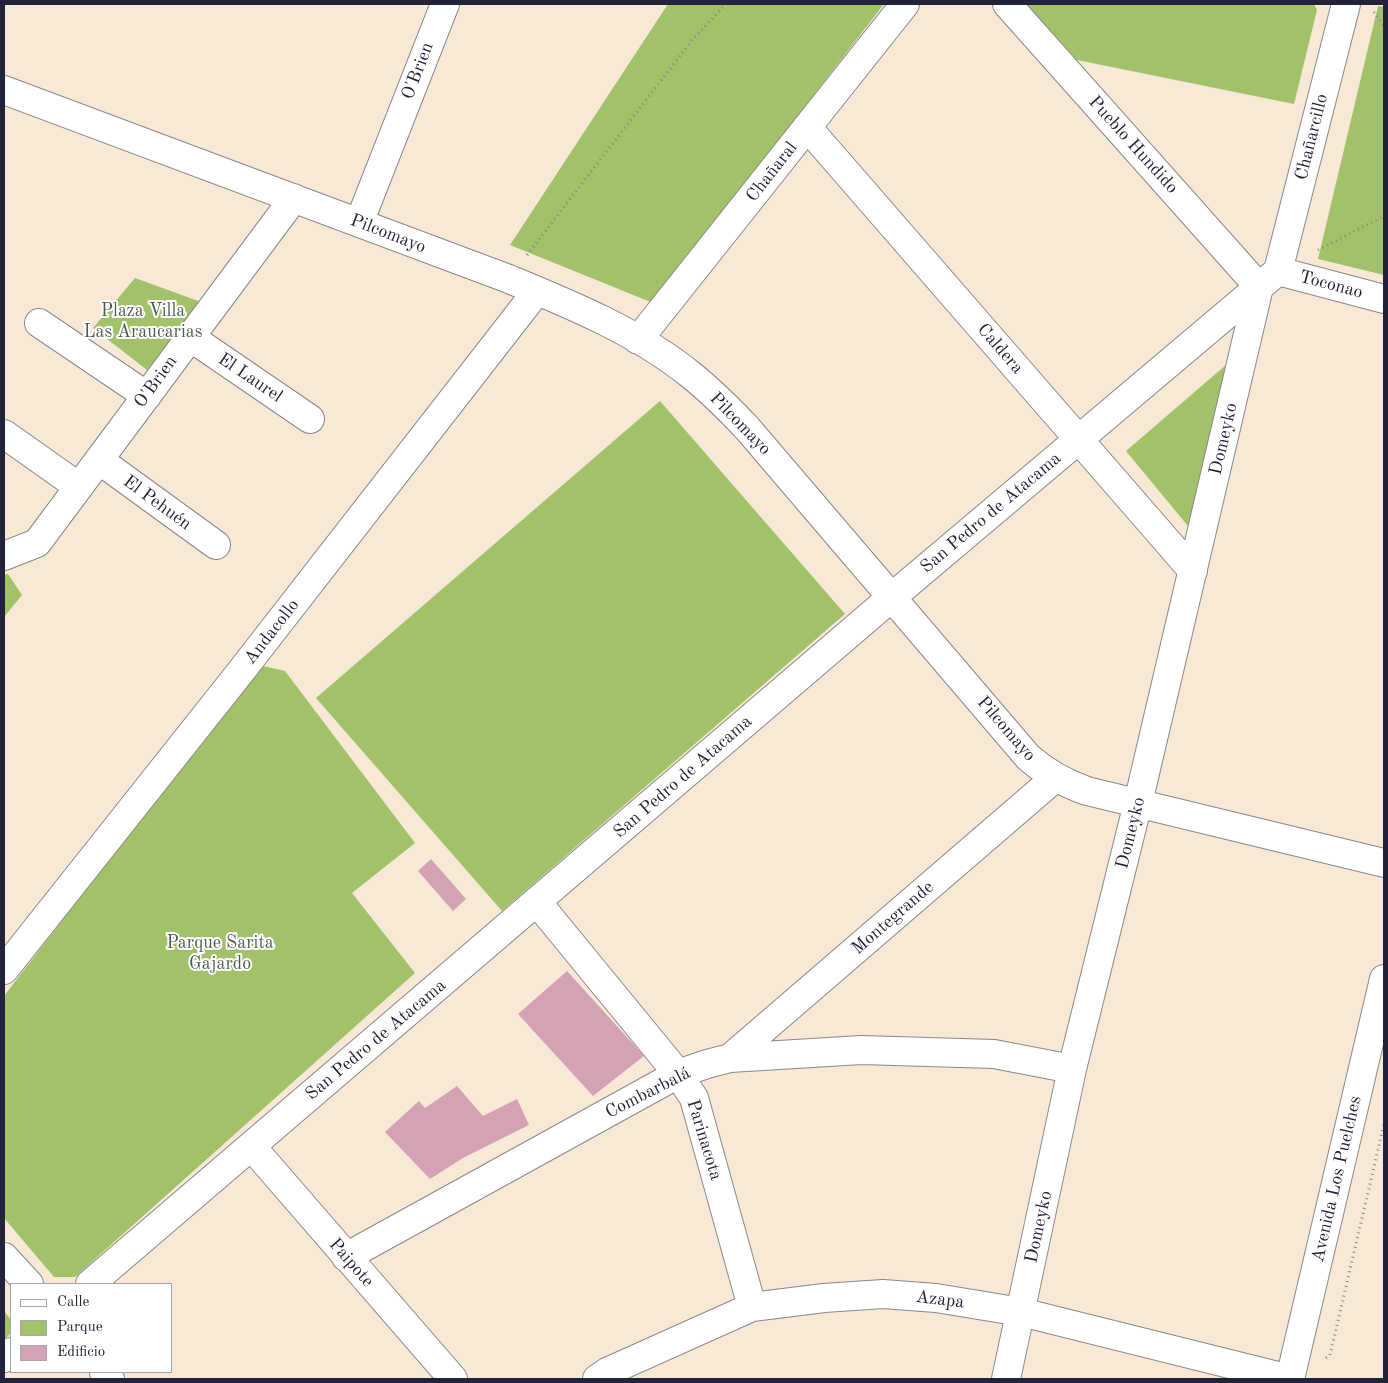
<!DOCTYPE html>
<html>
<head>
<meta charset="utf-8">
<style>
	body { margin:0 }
	#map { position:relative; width:1388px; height:1383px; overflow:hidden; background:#f7e9d5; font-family:"Old Standard TT",serif }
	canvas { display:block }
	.frame { position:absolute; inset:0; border:5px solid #22223b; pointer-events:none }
	.legend { position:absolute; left:10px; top:1283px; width:162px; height:90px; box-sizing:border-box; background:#fff; border:1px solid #a7a7b1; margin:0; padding:6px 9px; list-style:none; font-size:15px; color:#22223b }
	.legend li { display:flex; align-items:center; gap:10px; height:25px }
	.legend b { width:25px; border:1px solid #a7a7b1 }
</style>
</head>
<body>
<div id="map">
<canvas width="1388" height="1383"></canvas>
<div class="frame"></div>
<ul class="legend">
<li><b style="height:6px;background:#fff"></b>Calle</li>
<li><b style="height:14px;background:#a2c26a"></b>Parque</li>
<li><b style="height:14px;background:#d5a1b5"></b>Edificio</li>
</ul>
</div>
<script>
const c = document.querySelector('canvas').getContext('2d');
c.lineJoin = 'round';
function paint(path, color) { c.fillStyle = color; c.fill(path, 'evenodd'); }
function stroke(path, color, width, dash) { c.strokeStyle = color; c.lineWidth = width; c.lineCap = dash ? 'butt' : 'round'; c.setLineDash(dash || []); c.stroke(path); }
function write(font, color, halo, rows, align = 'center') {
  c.font = font + ' "Old Standard TT",serif'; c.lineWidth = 4; c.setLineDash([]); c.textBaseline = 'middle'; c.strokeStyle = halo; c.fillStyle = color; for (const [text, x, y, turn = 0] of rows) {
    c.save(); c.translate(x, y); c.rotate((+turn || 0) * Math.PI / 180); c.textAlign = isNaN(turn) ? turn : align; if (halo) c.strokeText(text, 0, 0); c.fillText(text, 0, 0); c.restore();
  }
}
paint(new Path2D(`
	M668,4H884L653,303L510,245Z
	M1026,4H1314L1317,10L1294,104L1077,60Z
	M1378,6L1384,7V275L1318,259Z
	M135,278L201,302L147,370L93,328Z
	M1248,346L1202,543L1126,451Z
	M660,401L845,614L502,911L316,698Z
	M8,574L22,595L4,617V575Z
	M259,665L285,671L415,843L352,893L415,973L75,1277H54L4,1218V996Z
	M4,1311L11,1320V1333L4,1340Z`), '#a2c26a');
paint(new Path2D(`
	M431,859L466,899L453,911L418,871Z
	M567,971L644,1056L593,1096L518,1014Z
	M457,1086L483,1116L517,1099L529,1125L463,1158L430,1179L385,1132L419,1101L425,1108Z`), '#d5a1b5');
const street = new Path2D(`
	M4,90L509,279C572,305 638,332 691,375C711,391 729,409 747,428L1028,757C1046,773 1064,783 1087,791L1384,863
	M807,127L1193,571
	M359,223L445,4
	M1278,271L1346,4
	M1278,271L1384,299
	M39,323L147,396
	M190,337L310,419
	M638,340L905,4
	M4,434L79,487
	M99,460L216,545
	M4,556L37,543L294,198
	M537,902L678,1074L694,1098L752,1307
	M4,970L242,670L537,291
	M730,1058L1055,778
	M251,1146L453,1379
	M346,1257L678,1074L707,1064L730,1058L861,1050L994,1054L1072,1069
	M90,1284L892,597L1278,271
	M4,1358L11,1352
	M597,1379L607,1372L752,1307L824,1298L883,1294L936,1298L1021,1312L1290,1379
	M1006,1379L1072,1069L1138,803L1259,287L1007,4`);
const secondary = new Path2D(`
	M4,1257L29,1284
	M104,1372L110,1379
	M1290,1379L1384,979`);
stroke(street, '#8c8688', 30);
stroke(secondary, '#8c8688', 30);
stroke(new Path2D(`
	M1374,12L1384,26
	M1318,250L1384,216
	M527,255L693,39L726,4
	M1326,1358L1330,1355L1384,1124`), '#8c8688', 3, [1, 4]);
stroke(street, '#fff', 28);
stroke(secondary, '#fff', 28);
write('18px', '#22223b', '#fff', [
	["O'Brien",418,71,-69],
	["Chañarcillo",1312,137,-76],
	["Pueblo Hundido",1133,145,48],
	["Chañaral",772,172,-52],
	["Pilcomayo",388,234,21],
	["Toconao",1331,285,15],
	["Caldera",1000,349,49],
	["El Laurel",250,378,34],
	["O'Brien",156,382,-54],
	["Pilcomayo",740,424,46],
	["Domeyko",1224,439,-77],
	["El Pehuén",157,503,36],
	["San Pedro de Atacama",991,513,-40],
	["Andacollo",272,632,-52],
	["Pilcomayo",1006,729,49],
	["San Pedro de Atacama",683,777,-41],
	["Domeyko",1131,833,-76],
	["Montegrande",893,918,-41],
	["San Pedro de Atacama",376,1040,-40],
	["Combarbalá",648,1093,-27],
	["Parinacota",704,1140,73],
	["Avenida Los Puelches",1337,1179,-77],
	["Domeyko",1039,1227,-78],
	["Paipote",351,1263,49],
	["Azapa",940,1300,7]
]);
write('18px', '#4f5a4b', '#fff', [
	["Plaza Villa",143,311],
	["Las Araucarias",143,332],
	["Parque Sarita",220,943],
	["Gajardo",220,964]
]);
</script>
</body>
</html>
